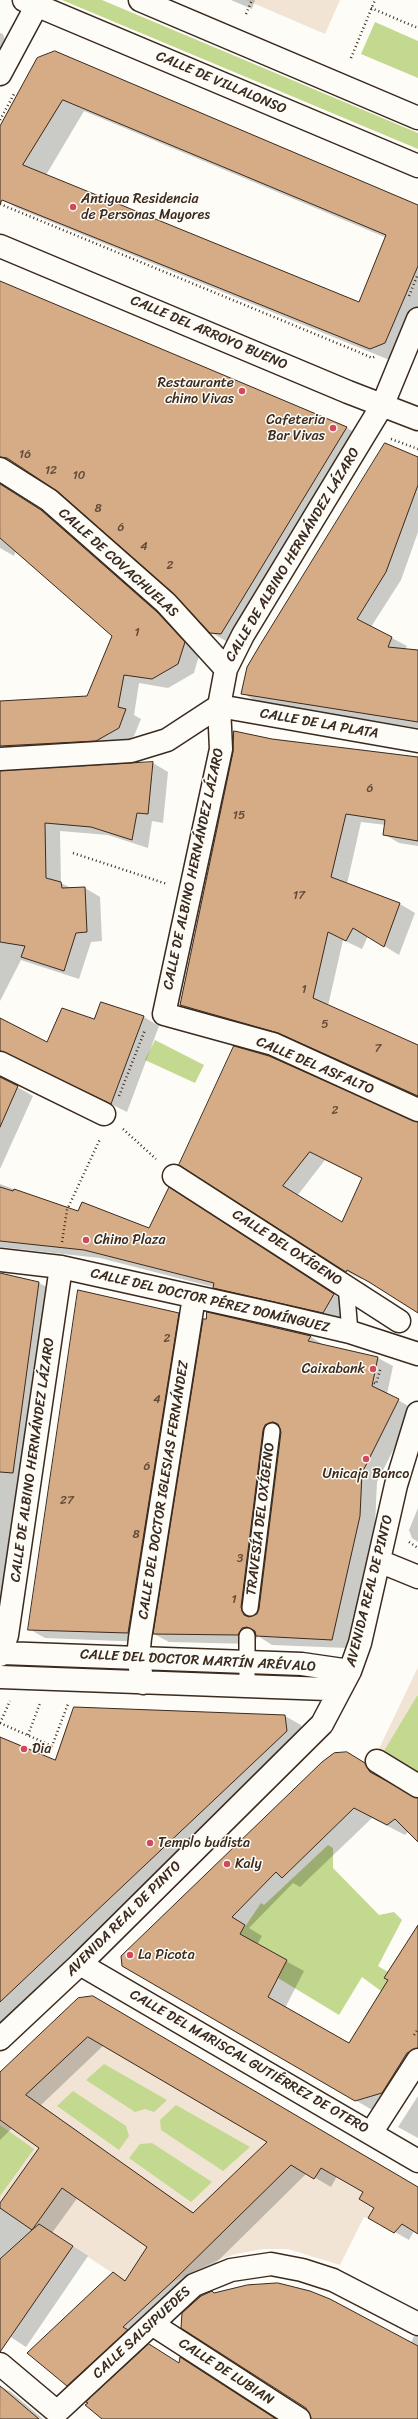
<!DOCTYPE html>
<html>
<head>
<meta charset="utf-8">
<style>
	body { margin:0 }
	canvas { display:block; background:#fdfcf7 }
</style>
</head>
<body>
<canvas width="418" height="2419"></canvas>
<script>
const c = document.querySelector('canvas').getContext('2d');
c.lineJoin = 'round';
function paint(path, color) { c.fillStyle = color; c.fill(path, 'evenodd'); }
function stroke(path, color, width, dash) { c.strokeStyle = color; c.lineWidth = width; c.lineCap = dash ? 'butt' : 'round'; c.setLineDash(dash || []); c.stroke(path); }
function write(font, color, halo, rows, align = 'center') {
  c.font = font + ' Sriracha,sans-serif'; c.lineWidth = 3; c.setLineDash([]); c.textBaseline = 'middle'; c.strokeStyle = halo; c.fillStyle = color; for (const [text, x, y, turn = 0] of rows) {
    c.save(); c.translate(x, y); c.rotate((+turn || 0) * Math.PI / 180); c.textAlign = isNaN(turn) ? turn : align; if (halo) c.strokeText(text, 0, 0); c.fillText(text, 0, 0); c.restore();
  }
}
paint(new Path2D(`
	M246,0H340L325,34Z
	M418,1667V1778L377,1753Z
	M93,1996L395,2173L368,2218L364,2217L340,2265L288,2249H263L236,2254L215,2261L173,2282L153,2300L37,2223L32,2230L0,2208V2072Z`), '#f1e4d5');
paint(new Path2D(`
	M62,0H102L418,133V149Z
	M375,22L418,41V78L361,54Z
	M155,1040L204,1065L195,1083L145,1060Z
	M56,1661L127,1664L133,1671L56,1674Z
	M149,1666L236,1668L241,1674L239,1678L152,1677Z
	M261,1670H294V1681L260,1678L258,1674Z
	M417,1696H418V1772L384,1751Z
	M328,1845L333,1848V1868L379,1915L394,1912L402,1920L378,1966L388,1972L384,1978L396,1985L381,1991L362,1977L339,2015L278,1978L287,1960L240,1934L261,1903L264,1905Z
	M104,2064L167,2100L154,2112L145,2109L135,2112L86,2080Z
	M73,2091L126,2126L129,2136L119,2150L57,2106Z
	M176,2105L250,2147L223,2171L161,2130L160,2120Z
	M0,2125L34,2149L0,2196Z
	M152,2143L212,2182L191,2202L129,2158L140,2144Z`), '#c3d98f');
paint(new Path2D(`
	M231,0H255L252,9Z
	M0,33L3,34L8,49L0,63Z
	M38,58L418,206V329L392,361L17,208L0,198V128ZM84,111L387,238L359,303L46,175Z
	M0,283L347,428L362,436L237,642L226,641L210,632L175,593L56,489L21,467L10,466L4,484L9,489L57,520L173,622L200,652L194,673L168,688L139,683L134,715L141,719L134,736L112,749L4,762L5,772L153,763L168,772L163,823L152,821L148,848L108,835L60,831L61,883L71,888H85L100,897L102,941L91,942L79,979L21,960L0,1001V702L88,697L113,635L16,551L14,556L0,548Z
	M418,458V532L401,580L371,627L407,646L405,649L418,651V728L257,702L243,693Z
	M272,740L418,758V846L399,843L384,834L386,825L361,822L347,884L400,904L415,913L399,955L368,936L362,949L343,940L328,1006L418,1046V1097L294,1041L196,1014L181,1005Z
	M101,1003L144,1017L159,1026L127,1112L22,1060L15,1059L3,1073L5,1080L33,1096L0,1169V1019L48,1044L94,1020Z
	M418,1123V1312L362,1278L361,1279L346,1271L180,1164ZM325,1160L363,1178L343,1223L297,1196Z
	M0,1184L78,1213L150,1230L184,1198L349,1304L339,1321L229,1296L213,1287L100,1258L0,1247Z
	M0,1274L39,1283L54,1291L0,1627Z
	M208,1313L311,1337L325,1346L378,1358L393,1366L387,1394L412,1408L411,1415L377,1482L375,1525L347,1648L272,1645L258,1636L253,1644L169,1642L154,1634ZM282,1433L260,1609L256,1617L278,1438Z
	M178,1314L195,1323L144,1642L45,1638L29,1629Z
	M418,1508V1542L412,1538L409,1530Z
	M75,1708L285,1716L301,1725L302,1739L0,2024V1739L56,1761Z
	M365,1764L383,1775L388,1783L418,1798V1841L409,1831L405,1835L372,1818L300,1887L293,1883L249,1928L262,1936L257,1945L304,1971L285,2008L350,2045L390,1980L418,1927V2074L374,2111L123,1966Z
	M79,1999L418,2188V2233L414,2231L409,2240L370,2218L376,2208L364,2192L337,2176L331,2187L307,2173L83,2394L67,2385L113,2273L126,2281L148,2247L78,2197L52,2233L88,2256L26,2347L0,2330V2205L40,2148L12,2128L0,2140V2074ZM104,2045L269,2142L194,2213L55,2117L56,2116L41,2105Z
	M418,2096V2138L398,2127Z
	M414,2336H418V2419H312L411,2343Z
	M0,2386L11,2392L43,2419H0Z`), '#0003');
const building = new Path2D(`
	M55,51L418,205V266L385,343L370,349L2,200L0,204V126L37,58ZM63,100L386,235L359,302L23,165Z
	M0,281L347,427L221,634L210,633L174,594L57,491L7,458L0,457Z
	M385,443L418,457V485L386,572L357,619L392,637L388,647L418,650V722L241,694L247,667L260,645Z
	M0,484L41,510L157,612L185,642L178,664L152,679L124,675L118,707L126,709L119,728L96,741L0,746V701L87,696L112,636L0,538Z
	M234,731L272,739L418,757V841L383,835L385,820L346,814L331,877L400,903L384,947L353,928L346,941L328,932L313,998L418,1045V1096L278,1033L180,1005L233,752Z
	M153,762L148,814L137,813L132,840L91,827L45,823L46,878L61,882L62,888L85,887L87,932L76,933L64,971L21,957L25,946L0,942V771Z
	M101,1002L144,1016L111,1104L0,1051V1018L47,1042L62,1008L94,1019Z
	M234,1046L269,1056L418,1122V1313L369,1282L347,1270L346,1272L179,1165ZM310,1152L362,1178L342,1222L283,1186Z
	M0,1077L18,1086L0,1127Z
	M0,1187L13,1191L14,1189L78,1211L82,1202L149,1228L169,1187L334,1294L323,1313L213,1288L214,1283L84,1250L0,1241Z
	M0,1273L39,1282L13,1473L0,1472Z
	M78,1290L179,1313L128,1633L28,1630Z
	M207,1312L311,1336L308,1341L378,1357L372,1386L399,1399L362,1473L360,1516L332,1640L256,1636L255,1631L247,1627L242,1628L238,1635L153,1634L203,1319H206ZM273,1422L278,1424L281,1432L259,1609L257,1614L249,1617L244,1615L241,1607L263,1430L265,1425Z
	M74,1707L285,1715L287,1731L0,2002V1737L55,1760Z
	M347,1752L365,1763L370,1772L418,1798V1842L395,1819L387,1825L354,1808L282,1878L276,1872L232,1917L245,1925L240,1934L287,1960L268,1997L349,2043L388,1980L384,1978L418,1925V2048L407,2053L382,2093L355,2101L122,1966L121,1956L322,1762L334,1753Z
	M93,1996L418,2187V2234L402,2224L394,2233L368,2218L374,2208L359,2199L363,2192L321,2168L314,2179L291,2165L173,2281L123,2327L128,2330L67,2386L27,2353L113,2272L125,2281L147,2247L62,2188L32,2230L39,2224L73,2246L0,2352V2259L32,2230L0,2208V2203L39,2148L0,2120V2072L78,1998ZM88,2037L267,2142L193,2213L26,2095Z
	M278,2283L310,2291L330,2299L418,2346V2419H311L306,2408L181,2328L182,2313L201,2296L212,2291L214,2293L247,2285Z
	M149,2344L179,2363L180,2357L276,2419H102L85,2405L88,2403L86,2402Z
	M0,2386L39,2419H0Z`);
paint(building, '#d6ac87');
stroke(building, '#3b2a1e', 1);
const service = new Path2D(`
	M346,1285L350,1332
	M250,1608L272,1431
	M244,1687L247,1676V1636`);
const pedestrian = new Path2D(`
	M0,1063L104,1114
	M174,1176L399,1321
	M377,1761L418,1786`);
const minor = new Path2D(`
	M0,74L37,5
	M0,246L348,392L418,419
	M418,319L383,404L243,635L226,669L219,706L221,749L164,1014L273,1044L418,1110
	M0,469L49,500L166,603L226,669
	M219,706L418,741
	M0,759L131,751L167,740L219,706
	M0,1260L61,1267L273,1314L350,1332L418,1354
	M379,1561L418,1577
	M2,1653L302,1664L350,1671
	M0,1655L7,1635L61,1267
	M0,1677L327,1689L347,1673
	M143,1683L138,1658L140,1638L194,1297
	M80,1964L418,2161
	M0,2039L80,1964L322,1724L350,1671L360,1643L396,1485L418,1413
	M371,2133L418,2060
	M152,2324L299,2419
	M0,2364L57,2412L194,2285L231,2270L271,2264L302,2270L333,2280L418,2324`);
const secondary = new Path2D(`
	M24,0L418,166
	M140,0L418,118`);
stroke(service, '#3b2a1e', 18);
stroke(pedestrian, '#3b2a1e', 25);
stroke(minor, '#3b2a1e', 25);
stroke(secondary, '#3b2a1e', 25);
stroke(new Path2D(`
	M371,8L418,28
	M246,14L252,0
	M351,58L375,0
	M0,120L14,94
	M0,204L361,353L372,358L376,356
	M409,296L418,274
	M391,439L418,449
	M73,853L167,884
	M119,1096L145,1030
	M123,1129L156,1159
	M62,1242L67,1210L100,1139
	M374,1383L376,1384L381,1367
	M409,1542L418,1548
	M0,1723L52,1746L68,1704
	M0,1723L10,1701
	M28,1735L40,1703
	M414,2035L418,2029`), '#3b2a1e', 2.5, [1, 3]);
stroke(service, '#fdfcf7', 15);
stroke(pedestrian, '#fdfcf7', 22);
stroke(minor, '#fdfcf7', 22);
stroke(secondary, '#fdfcf7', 22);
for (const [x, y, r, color] of [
	[73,207,4,"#d1495b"],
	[242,391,4,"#d1495b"],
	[333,428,4,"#d1495b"],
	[86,1240,4,"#d1495b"],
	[373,1369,4,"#d1495b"],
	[366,1459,4,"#d1495b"],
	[24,1749,4,"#d1495b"],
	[150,1843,4,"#d1495b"],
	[227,1864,4,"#d1495b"],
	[130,1955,4,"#d1495b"]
]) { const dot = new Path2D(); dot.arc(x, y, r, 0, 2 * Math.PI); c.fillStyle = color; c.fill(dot); stroke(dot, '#fdfcf7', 1.5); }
write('12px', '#624a38', null, [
	["16",25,455],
	["12",51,471],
	["10",79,476],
	["8",98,509],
	["6",121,528],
	["4",144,547],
	["2",170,566],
	["1",137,633],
	["6",370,789],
	["15",239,816],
	["17",299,896],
	["1",304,990],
	["5",325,1025],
	["7",378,1049],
	["2",335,1111],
	["2",167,1339],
	["4",157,1400],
	["6",147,1467],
	["27",67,1501],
	["8",136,1535],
	["3",240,1559],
	["1",234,1600]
]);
write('14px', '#3b2a1e', '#fdfcf7', [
	["CALLE DE VILLALONSO",221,83,23],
	["CALLE DEL ARROYO BUENO",209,333,23],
	["CALLE DE ALBINO HERNÁNDEZ LÁZARO",293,555,-59],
	["CALLE DE COVACHUELAS",118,563,42],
	["CALLE DE LA PLATA",319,724,10],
	["CALLE DE ALBINO HERNÁNDEZ LÁZARO",194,869,-78],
	["CALLE DEL ASFALTO",315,1066,23],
	["CALLE DEL OXÍGENO",287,1248,33],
	["CALLE DEL DOCTOR PÉREZ DOMÍNGUEZ",210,1301,13],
	["CALLE DE ALBINO HERNÁNDEZ LÁZARO",33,1460,-82],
	["CALLE DEL DOCTOR IGLESIAS FERNÁNDEZ",164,1490,-81],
	["TRAVESÍA DEL OXÍGENO",261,1519,-83],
	["AVENIDA REAL DE PINTO",370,1591,-76],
	["CALLE DEL DOCTOR MARTÍN ARÉVALO",198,1661,3],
	["AVENIDA REAL DE PINTO",124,1919,-45],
	["CALLE DEL MARISCAL GUTIÉRREZ DE OTERO",249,2062,30],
	["CALLE SALSIPUEDES",142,2333,-43],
	["CALLE DE LUBIAN",226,2372,33]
]);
write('14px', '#3b2a1e', '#fdfcf7', [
	["Antigua Residencia",81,199],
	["de Personas Mayores",81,215],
	["Restaurante",234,383,"right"],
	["chino Vivas",234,399,"right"],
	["Cafeteria",325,420,"right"],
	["Bar Vivas",325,436,"right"],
	["Chino Plaza",94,1240],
	["Caixabank",365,1369,"right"],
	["Unicaja Banco",366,1474,"center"],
	["Dia",32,1749],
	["Templo budista",158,1843],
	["Kaly",235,1864],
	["La Picota",138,1955]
], 'left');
</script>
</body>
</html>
